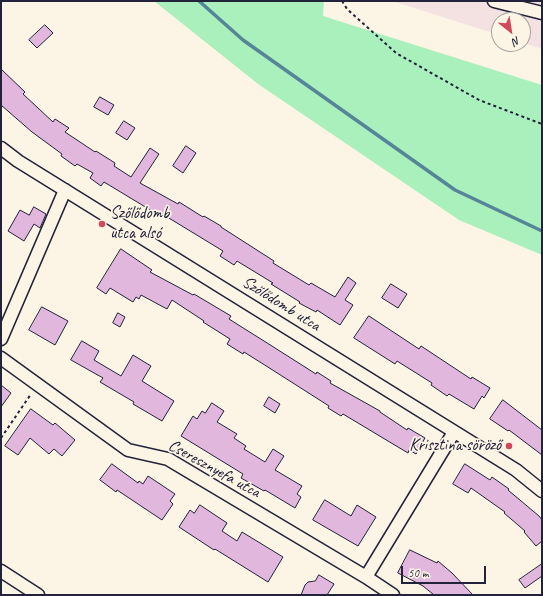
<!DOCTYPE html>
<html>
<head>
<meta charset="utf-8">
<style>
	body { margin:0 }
	#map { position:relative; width:543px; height:596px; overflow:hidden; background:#fcf5e5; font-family:Caveat,sans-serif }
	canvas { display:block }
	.frame { position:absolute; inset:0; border:2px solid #22223b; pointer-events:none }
	.north { position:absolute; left:491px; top:12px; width:40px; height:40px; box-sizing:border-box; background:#fcf5e5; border:1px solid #a5a1a1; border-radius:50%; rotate:150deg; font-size:11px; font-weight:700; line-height:16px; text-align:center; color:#22223b }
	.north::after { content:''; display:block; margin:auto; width:14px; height:18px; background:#d1495b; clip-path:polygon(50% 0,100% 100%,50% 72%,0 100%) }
	.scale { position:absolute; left:401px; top:566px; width:85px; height:18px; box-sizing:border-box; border:2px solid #22223b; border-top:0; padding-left:5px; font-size:12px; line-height:14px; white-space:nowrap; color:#22223b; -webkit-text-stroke:3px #fcf5e5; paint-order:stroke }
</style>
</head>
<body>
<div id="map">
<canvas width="543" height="596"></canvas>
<div class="frame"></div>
<div class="north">N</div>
<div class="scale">50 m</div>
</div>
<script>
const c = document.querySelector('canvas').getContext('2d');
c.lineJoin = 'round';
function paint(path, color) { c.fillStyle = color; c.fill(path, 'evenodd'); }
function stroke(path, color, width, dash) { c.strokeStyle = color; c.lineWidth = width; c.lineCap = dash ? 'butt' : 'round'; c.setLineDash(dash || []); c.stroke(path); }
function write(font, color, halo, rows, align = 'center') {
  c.font = font + ' Caveat,sans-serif'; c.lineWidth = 3.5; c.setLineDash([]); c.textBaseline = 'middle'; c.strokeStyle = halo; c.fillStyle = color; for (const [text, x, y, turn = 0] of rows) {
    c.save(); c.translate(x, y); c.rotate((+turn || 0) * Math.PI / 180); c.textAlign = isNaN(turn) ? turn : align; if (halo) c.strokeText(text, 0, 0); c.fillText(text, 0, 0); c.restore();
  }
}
paint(new Path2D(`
	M392,1H542V49L523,43V20H499V35Z`), '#f4e2e3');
paint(new Path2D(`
	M154,1H324L323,16L542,85V255L459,220L258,84Z`), '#aaf0bc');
stroke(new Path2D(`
	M199,1L243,40L455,190L542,231`), '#568499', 3.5);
const building = new Path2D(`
	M45,25L53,33L37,48L29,40Z
	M1,69L25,92L23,94L53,122L55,119L69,128L65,132L95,152L96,151L115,163L114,166L131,177L150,148L159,154L140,183L178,204L179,202L203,217L204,216L221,226V227L274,261L273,263L309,285L311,283L335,297L348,277L356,283L345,300L353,305L340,325L317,310L316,312L299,303L300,302L271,284L273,283L237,261L234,265L220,256L223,251L159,212L157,214L104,182L101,186L90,178L93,173L77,164L75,166L61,156L62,154L32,132L1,105Z
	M100,97L114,105L108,115L94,107Z
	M124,121L135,128L127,140L116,133Z
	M186,146L196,153L183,173L173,166Z
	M34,207L46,214L40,228L34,224L24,241L8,231L20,210L29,215Z
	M121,249L152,270L150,272L193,295L194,294L231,316L229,319L264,341L316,374L317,372L331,381L330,383L380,411V412L407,430L408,428L425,438L416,454L409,450L408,453L343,414L341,416L328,408L329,406L271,369L244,352L243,354L227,344L230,339L203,322L204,321L172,300L167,309L141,295L139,299L136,297L133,302L110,288L106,294L97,288Z
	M391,284L407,294L398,308L382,298Z
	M42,307L68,321L55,345L29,330Z
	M118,313L125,317L120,327L113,323Z
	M369,316L419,349L421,346L471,379L472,377L490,388L484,398L482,396L474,409L449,394L447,396L431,385L432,383L397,361L395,364L354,338Z
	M82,341L99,351L94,360L121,376L133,355L151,366L142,381L174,401L162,421L133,404L134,402L100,382L103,378L71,360Z
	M1,385L11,393L1,407Z
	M269,397L280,404L275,413L264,406Z
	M503,400L542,430V455L509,430L508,431L490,419Z
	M212,403L224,411L217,422L237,434L234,438L246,446L244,449L265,462L273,449L284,456L275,470L302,486L297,494L301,497L295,508L265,490L264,491L241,478L243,474L181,436L193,416L197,419L202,411L205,413Z
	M31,409L53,425L55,423L75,440L62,456L54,449L49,454L30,438L18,455L5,446Z
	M112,464L138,483L139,481L143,484L148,476L175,494L170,501L173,504L162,520L117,490L116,492L100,480Z
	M465,464L490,480L492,477L509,489L508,490L539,516L542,520V541L536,546L524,532L525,531L504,513L505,512L471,488L468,493L453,484Z
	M325,500L351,516L357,505L376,517L358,546L313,520Z
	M200,505L227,523L222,531L237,541L242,532L283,557L268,582L215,549L214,550L179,527L190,510L194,513Z
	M410,550L437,563L438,561L452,573L473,595H434L423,586L398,573Z
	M542,564V576L525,588L519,580Z
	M319,575L334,584L327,595H301L305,585L308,582L315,581Z`);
paint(building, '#e2b7dd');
stroke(building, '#22223b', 1);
const minor = new Path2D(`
	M494,1L542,13
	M1,148L18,161L516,470L542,491
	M1,339L65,190
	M1,358L128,450L168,459L366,577L393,595
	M1,571L38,595
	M366,577L454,432`);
stroke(minor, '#22223b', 15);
stroke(new Path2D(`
	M342,1L347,9L396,53L479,100L542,124
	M1,438L31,394`), '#22223b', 2, [3, 3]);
stroke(minor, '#fcf5e5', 12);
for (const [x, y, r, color] of [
	[102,224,4,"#d1495b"],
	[509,446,4,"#d1495b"]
]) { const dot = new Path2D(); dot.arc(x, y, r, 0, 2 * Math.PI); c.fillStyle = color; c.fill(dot); stroke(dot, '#fcf5e5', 1.5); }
write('17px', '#22223b', '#fcf5e5', [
	["Szőlődomb",110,214],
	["utca alsó",110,234],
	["Krisztina söröző",501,446,"right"]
], 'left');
write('17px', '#22223b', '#fcf5e5', [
	["Szőlődomb utca",281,304,32],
	["Cseresznyefa utca",214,469,29]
]);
</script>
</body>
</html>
